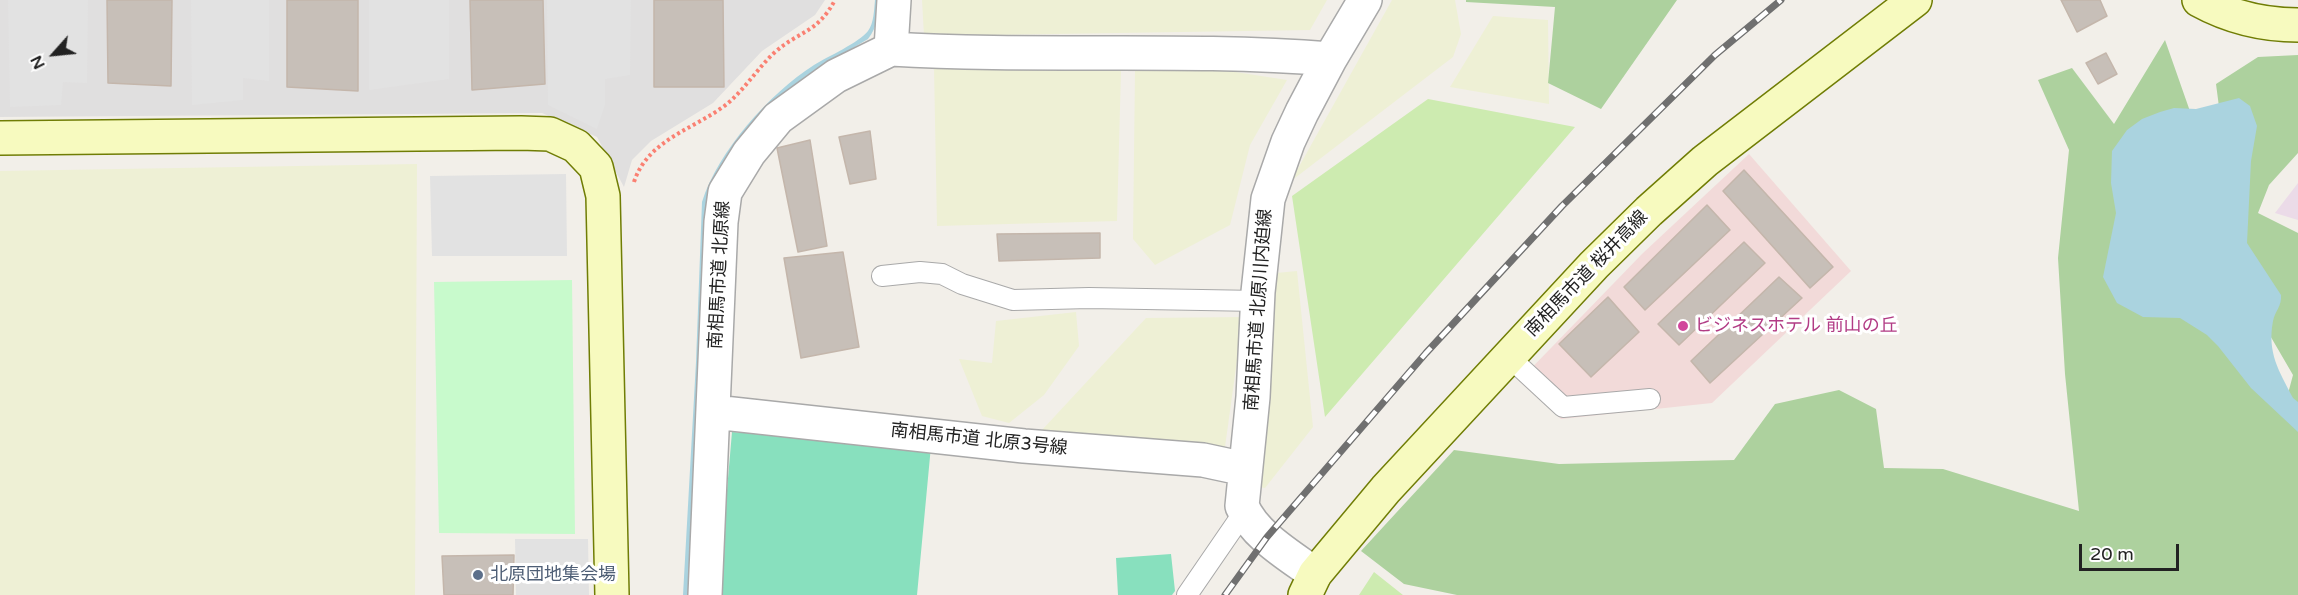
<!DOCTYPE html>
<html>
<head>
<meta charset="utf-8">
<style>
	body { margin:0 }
	#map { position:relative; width:2298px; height:595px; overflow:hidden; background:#f2efe9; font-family:"Varela Round",sans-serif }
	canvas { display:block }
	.north { position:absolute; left:24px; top:24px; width:60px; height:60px; -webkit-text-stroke:4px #fff; paint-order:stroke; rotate:243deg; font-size:16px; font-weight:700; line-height:24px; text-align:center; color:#222 }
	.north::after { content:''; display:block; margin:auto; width:21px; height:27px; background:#222; clip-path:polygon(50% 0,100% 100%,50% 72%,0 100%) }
	.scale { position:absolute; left:2079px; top:544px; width:100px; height:27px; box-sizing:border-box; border:3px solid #222; border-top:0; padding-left:8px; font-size:18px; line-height:21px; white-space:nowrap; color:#222; -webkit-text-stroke:4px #fff; paint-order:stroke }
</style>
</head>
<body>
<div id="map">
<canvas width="2298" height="595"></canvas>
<div class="north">N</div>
<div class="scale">20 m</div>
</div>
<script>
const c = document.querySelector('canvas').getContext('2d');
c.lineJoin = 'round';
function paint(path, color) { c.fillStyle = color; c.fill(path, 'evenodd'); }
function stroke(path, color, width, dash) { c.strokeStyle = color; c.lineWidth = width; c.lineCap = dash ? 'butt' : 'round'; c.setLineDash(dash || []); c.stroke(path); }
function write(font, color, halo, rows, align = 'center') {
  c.font = font + ' "Varela Round","Noto Sans JP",sans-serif'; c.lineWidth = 6; c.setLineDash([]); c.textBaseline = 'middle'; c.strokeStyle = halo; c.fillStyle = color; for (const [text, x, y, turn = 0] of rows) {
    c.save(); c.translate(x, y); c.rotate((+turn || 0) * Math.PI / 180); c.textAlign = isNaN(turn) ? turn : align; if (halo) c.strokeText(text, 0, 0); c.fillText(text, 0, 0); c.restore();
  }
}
paint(new Path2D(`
	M0,0H825L815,15L762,51L713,103L651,141L632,160L624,187L597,137L542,113L0,117Z`), '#e0dfdf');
paint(new Path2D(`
	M1749,154L1851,271L1712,403L1561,419L1519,381L1642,254Z`), '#f2dad9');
paint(new Path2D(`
	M2298,183V220L2275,213Z`), '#ebdbe8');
paint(new Path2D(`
	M922,0H1327L1310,30L924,36Z
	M1392,0H1455L1461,34L1453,57L1291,181Z
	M1493,16L1548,20L1549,104L1450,87Z
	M934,68L1121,70L1117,221L937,226Z
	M1135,69L1229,71L1287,80L1250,145L1230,225L1155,265L1133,239Z
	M417,164L415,595H0V171Z
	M1297,271L1313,427L1265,488L1258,487L1276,273Z
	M1076,312L1079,346L1044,395L1009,423L982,416L959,359L992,363L996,321Z
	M1243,317L1225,447L1042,430L1146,318Z`), '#eef0d5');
paint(new Path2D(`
	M1428,99L1575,127L1325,417L1292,196Z
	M1374,572L1403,595H1359Z`), '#cdebb0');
paint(new Path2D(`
	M1466,0H1677L1601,109L1548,83L1555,7L1466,2Z
	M2165,40L2192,117L2178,301L2286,401L2293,375L2222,253L2221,122L2216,84L2258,57L2298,55V153L2269,185L2258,213L2298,233V595H1457L1404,584L1361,551L1454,450L1559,464L1734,460L1775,404L1839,390L1876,409L1884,468L1943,469L2079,511L2065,374L2058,258L2069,150L2038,80L2072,68L2114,124Z`), '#add19e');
paint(new Path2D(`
	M572,280L575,534L439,533L434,282Z`), '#c8facc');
paint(new Path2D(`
	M732,432L931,446L917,595H718Z
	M1171,554L1175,591L1172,595H1118L1116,558Z`), '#88e0be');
paint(new Path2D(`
	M8,0H88L87,83L63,82L61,105L10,107Z
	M191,0H269V81L243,78V100L192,105Z
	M369,0H449V79L369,90Z
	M547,0H631L630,75L605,79V105L597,129L548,105Z
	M566,174L567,256H432L430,176Z
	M515,539H588L589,595H516Z`), '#e2e2e2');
paint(new Path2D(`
	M875,0H879C878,15 878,26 868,39L806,76L793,87L723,164L700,381L688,595H683L696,362L702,202C718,151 769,94 814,65C827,57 860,42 868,31C874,23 874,10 875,0Z
	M2239,98L2250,106L2257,126L2251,161L2247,243L2281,295C2282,306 2275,311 2273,321C2267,353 2279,371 2293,398L2298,402V432L2251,388L2218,346L2207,335L2180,318L2143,317L2117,303L2103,277L2116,213L2111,183L2112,151L2127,130L2142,119L2160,112L2174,108L2196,109Z`), '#aad3df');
const building = new Path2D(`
	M107,0H172L171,86L108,83Z
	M287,0H358V91L287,87Z
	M470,0H543L545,84L472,90Z
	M654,0H723L724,87H654Z
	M2061,0H2100L2107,16L2077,32Z
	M2106,53L2117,74L2098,84L2086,63Z
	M870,131L876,179L850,184L839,137Z
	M810,140L827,246L798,252L777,148Z
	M1744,170L1833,267L1810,288L1723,191Z
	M1707,205L1730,230L1645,310L1624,287Z
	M1100,233V258L999,261L997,234Z
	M1744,242L1765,263L1679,345L1658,324Z
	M843,252L859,347L801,358L784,258Z
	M1779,277L1802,298L1710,383L1691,361Z
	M1608,297L1639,332L1591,377L1559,344Z
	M514,555L513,595H444L442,556Z`);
paint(building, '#c7bfb8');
stroke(building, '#c4b6ab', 1.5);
const lane = new Path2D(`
	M882,276L920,272L942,274L962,284L1013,300L1089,298L1258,301
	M1508,356L1563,407L1650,399
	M1187,595L1244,512`);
const street = new Path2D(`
	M891,49C1037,58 1184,47 1330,59
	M714,412L1024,446L1203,460L1245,469
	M1315,574C1290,556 1254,535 1242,506L1253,397L1258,292L1268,199L1288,142L1302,112L1330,59L1365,0
	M705,595L721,222L725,192L749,153L778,118L836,76L891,49L894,0`);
const secondary = new Path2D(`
	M2199,0C2230,17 2262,25 2298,25
	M0,138L521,133L550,134L576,146L596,167L603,196L612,595
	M1305,595L1315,574L1386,489L1594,265L1649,211L1705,161L1915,0`);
stroke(lane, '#a9a9a9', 22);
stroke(street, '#a9a9a9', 36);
stroke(secondary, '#707d05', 36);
stroke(new Path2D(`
	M634,182C648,139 695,129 727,104C745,89 757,69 774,53C798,31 817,34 835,0`), '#fa8072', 4, [3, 3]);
stroke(lane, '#fff', 20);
stroke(street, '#fff', 33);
stroke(secondary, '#f7fabf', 33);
const rail = new Path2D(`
	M1225,595L1267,537L1426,353L1562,206L1715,55L1781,0`);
stroke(rail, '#707070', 7);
stroke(rail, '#fff', 4.5, [14]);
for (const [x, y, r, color] of [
	[1683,326,6,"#d1479c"],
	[478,575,6,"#5c6f8a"]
]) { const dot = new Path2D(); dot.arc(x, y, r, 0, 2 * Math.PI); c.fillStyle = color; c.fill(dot); stroke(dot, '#fff', 2); }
write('18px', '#222', '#fff', [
	["南相馬市道 桜井高線",1587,274,-46],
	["南相馬市道 北原線",720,275,-87],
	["南相馬市道 北原川内廹線",1259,310,-86],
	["南相馬市道 北原3号線",979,440,6]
]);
write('18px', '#b23c85', '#fff', [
	["ビジネスホテル 前山の丘",1695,326]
], 'left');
write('18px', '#4e5e75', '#fff', [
	["北原団地集会場",490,575]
], 'left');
</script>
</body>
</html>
